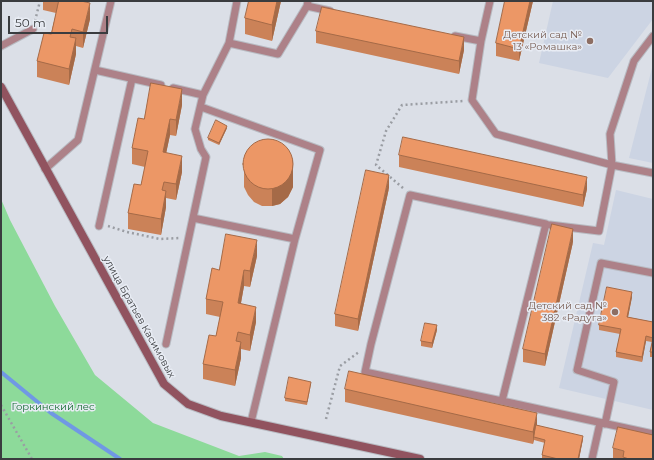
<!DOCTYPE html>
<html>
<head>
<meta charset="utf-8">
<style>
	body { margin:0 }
	#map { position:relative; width:654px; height:460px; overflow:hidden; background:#dbdfe7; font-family:Montserrat,sans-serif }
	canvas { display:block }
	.frame { position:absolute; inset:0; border:2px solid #3a3c3f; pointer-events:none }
	.scale { position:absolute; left:8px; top:16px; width:100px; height:18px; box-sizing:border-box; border:2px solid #3a3c3f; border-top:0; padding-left:5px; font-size:12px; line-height:14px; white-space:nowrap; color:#3a3c3f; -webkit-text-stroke:3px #e8ecf4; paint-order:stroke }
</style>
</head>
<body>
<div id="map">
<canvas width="654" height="460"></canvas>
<div class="frame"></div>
<div class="scale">50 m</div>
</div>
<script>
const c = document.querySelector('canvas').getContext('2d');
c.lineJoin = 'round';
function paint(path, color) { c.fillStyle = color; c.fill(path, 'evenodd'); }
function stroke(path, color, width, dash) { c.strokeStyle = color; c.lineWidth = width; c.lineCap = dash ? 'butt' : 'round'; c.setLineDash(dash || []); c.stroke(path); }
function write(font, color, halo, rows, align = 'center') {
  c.font = font + ' Montserrat,sans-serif'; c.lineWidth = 3; c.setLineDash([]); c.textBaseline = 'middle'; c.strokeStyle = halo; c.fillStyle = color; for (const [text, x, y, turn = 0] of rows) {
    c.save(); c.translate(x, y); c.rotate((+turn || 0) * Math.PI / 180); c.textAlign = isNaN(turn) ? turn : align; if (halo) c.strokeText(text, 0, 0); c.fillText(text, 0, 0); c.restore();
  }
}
paint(new Path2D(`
	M553,1H653V19L608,78L539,63Z
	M653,64V163L629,158Z
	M616,190L653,199V410L559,388L593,243L604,245Z`), '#ccd4e3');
paint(new Path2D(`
	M1,199L10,220L55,306L95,375L153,423L239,456L265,452L282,456L284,459H1Z`), '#8dda9a');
stroke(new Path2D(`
	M1,372L51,413L120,459`), '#7098e4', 4);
const lane = new Path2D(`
	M490,1L481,41L472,100L496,134L612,165L653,173
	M307,6L330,11
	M455,36L481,41
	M229,43L278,54L307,6L308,1
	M1,46L33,29
	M95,70L161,85
	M203,95L229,43L237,1
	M201,107L320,150L295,239
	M45,169L78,140L111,1
	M410,195L546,224L502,401L365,372L371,344Z
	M193,218L295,239L251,422
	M550,225L599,231L612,165L610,134L634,61L653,36
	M99,226L132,79
	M166,344L206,157L201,149L195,129L203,95L173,88
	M502,401L653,434
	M605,424L614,382L577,370L601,263L653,273
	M592,459L600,423`);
const secondary = new Path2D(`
	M1,87L164,384L188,404L221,416L420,459`);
stroke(lane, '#b8bbc2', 9);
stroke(secondary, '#b8bbc2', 10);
stroke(new Path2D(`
	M35,21L40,1
	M403,188L376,165L386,131L402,105L463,101
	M108,226L127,232L160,239L179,238
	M1,405L32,459
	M326,419L340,366L359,352`), '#9a9da3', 2.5, [2, 3]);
stroke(lane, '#ad8188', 7);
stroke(secondary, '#91535f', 8);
paint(new Path2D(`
	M43,1H81L90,19L83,48L76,46V54L69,85L37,77V61L51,34L56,13L43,10Z
	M249,1H281L272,41L245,34V18Z
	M505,1H533L519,61L496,56V43Z
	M316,31L464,50L459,74L316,43Z
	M182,105L176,136L170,135L166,153L182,172L176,200L166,198V207L161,235L128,229V213L141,185L145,167L132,164V148L144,119Z
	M227,128L219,145L208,140V138Z
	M399,155L587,189L583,207L399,167Z
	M244,158L293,187L288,197L280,204L272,206H262L254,202L248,195L244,187Z
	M389,188L358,331L335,326V314Z
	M573,242L545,366L523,362V349Z
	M257,256L250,287L244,286L241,303L256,322L250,351L241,349V358L235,386L203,379V364L216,336L220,317L206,314V299L219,270Z
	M632,297L628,317L653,322V357H650V352L652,342L646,341L642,362L616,357V352L620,334L599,330V325Z
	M437,330L432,348L421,346V341Z
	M311,384L307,405L285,401V398Z
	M345,389L537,425L583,439L579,459H548L542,458V455L545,443L534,440L533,444L345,402Z
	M613,448L653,459H613Z`), '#cb8258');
paint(new Path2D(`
	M277,1H281L272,41V25Z
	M530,1H533L519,61V49Z
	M90,3V19L83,48V32Z
	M464,37V50L459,74V61Z
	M76,38V54L69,85V69Z
	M182,89V105L176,136V120Z
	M170,119V135L163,168V152Z
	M227,126V128L219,145V143Z
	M182,156V172L176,200V184Z
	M293,159V187L288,197L280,204L272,206V188Z
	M389,175V188L358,331V319Z
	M587,177V189L583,207V195Z
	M166,191V207L161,235V219Z
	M573,229V242L545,366V354Z
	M257,240V256L250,287V271Z
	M244,270V286L238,319V303Z
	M632,292V297L627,322V317Z
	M256,307V322L250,351V335Z
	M437,325V330L432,348V343Z
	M646,336V341L642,362V357Z
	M241,342V358L235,386V370Z
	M537,413V426L534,437L533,444V432Z
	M583,436V439L579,459H578Z`), '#a56a47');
const building = new Path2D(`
	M59,1H81L90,3L83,32L72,29L70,37L76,38L69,69L37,61L44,33L51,34Z
	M249,1H277L272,25L245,18Z
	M505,1H530L519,49L496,43Z
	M322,7L464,37L459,61L316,31Z
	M151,83L182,89L176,120L170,119L163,152L182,156L176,184L164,182L162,190L166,191L161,219L128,213L134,184L141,185L148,151L132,148L138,118L144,119Z
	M216,120L227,126L219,143L208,138Z
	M403,137L587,177L583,195L399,155Z
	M243 164a25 25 0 1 1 50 0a25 25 0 1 1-50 0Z
	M366,170L389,175L358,319L335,314Z
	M552,224L573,229L545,354L523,349Z
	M226,234L257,240L250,271L244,270L238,303L256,307L250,335L238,332L236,341L241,342L235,370L203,364L209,335L216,336L223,302L206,299L212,268L219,270Z
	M607,287L632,292L627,317L653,322V352H650L653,338L646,336L642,357L616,352L621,329L599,325Z
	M425,323L437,325L432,343L421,341Z
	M349,371L537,413L533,432L345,389Z
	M289,377L311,382L307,402L285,398Z
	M536,425L583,436L578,459H558L542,455L545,440L534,437Z
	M618,427L653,435V459H629L623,457L624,451L613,448Z`);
paint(building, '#ec9766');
stroke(building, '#a56a47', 1);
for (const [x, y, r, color] of [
	[590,41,4,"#8d6e63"],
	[615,312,4,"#8d6e63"]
]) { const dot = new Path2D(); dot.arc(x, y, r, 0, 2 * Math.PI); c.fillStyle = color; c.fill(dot); stroke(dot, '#e8ecf4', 1.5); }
write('10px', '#785e54', '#e8ecf4', [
	["Детский сад №",582,35],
	["13 «Ромашка»",582,47],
	["Детский сад №",607,306],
	["382 «Радуга»",607,318]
], 'right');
write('10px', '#3a3c3f', '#e8ecf4', [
	["улица Братьев Касимовых",139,317,61]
]);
write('10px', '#11692e', '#e8ecf4', [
	["Горкинский лес",53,407]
]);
</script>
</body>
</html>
